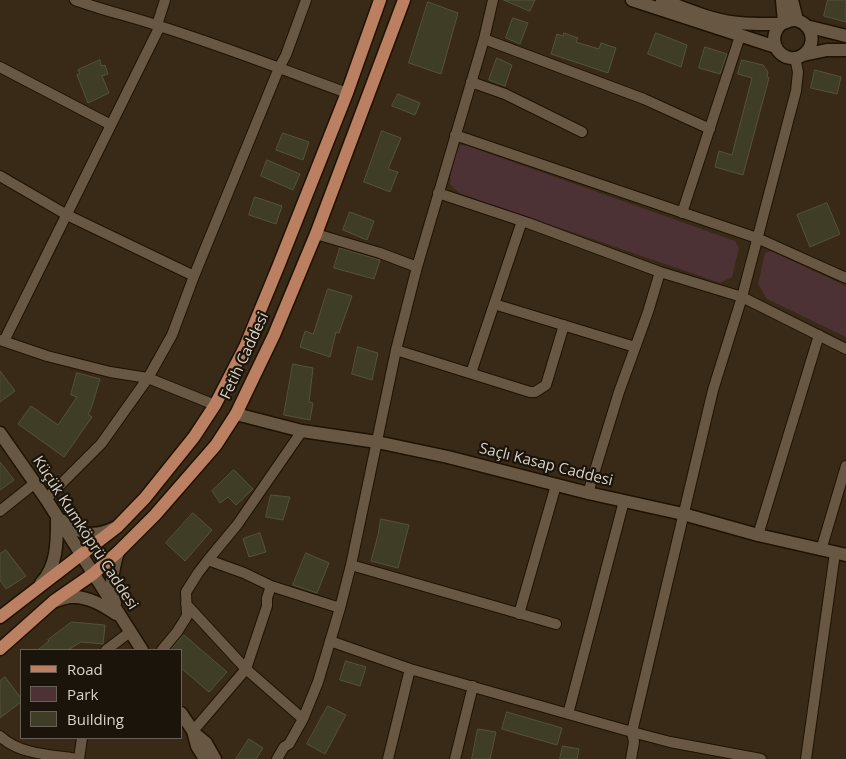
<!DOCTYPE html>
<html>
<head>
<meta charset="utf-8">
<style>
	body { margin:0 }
	#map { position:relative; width:846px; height:759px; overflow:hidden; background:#382a16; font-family:"Open Sans",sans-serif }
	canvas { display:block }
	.legend { position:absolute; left:20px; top:649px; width:162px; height:90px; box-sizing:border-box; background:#1a140b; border:1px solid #686056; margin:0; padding:6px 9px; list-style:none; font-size:15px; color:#dcd2c7 }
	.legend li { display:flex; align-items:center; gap:10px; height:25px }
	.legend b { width:25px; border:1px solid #686056 }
</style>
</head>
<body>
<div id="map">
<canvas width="846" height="759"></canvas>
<ul class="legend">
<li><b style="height:6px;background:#bb8061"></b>Road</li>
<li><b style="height:14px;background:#4d3235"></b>Park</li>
<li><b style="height:14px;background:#3f3d25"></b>Building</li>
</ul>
</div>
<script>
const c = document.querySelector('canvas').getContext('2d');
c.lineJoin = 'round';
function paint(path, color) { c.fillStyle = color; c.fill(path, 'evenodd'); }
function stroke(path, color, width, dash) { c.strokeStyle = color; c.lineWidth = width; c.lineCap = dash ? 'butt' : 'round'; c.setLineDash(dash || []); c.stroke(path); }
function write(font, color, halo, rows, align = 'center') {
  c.font = font + ' "Open Sans",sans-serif'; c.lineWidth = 4.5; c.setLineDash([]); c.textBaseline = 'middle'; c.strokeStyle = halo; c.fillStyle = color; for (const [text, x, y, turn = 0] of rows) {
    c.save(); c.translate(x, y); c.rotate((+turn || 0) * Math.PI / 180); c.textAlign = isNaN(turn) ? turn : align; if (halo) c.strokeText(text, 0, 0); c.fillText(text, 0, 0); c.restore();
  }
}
paint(new Path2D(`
	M460,145L468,146L735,241L739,248L732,277L720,283L459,193L450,184C451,169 452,157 460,145Z
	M771,251L846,286V337L767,299L758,284L765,253Z`), '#4d3235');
const building = new Path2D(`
	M504,0H535L530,11Z
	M828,0H846V22L824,16Z
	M428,2L458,13L441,74L409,63Z
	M513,18L528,23L520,44L506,38Z
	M564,33L578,38L576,42L599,49L601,43L616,48L608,73L551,54L557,34L563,36Z
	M656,33L687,45L681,67L648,54Z
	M705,47L727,54L720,74L699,68Z
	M497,58L512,65L505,86L489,80Z
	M100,60L101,66L105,65L108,74L102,76L109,93L88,103L77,75L80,73L78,70Z
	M742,60L763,65L768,72L767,77L769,78L743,175L715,167L719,151L732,155L752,78L738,74Z
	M815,70L841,77L837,94L811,88Z
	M398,94L420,103L415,115L392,106Z
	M382,131L401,138L388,169L398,172L390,192L364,182Z
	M283,133L309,142L303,160L276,150Z
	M267,160L300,174L293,190L261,176Z
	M255,197L282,206L276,224L249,215Z
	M827,203L840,234L810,247L797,215Z
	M350,212L374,221L367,240L343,230Z
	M340,248L380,260L374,279L334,268Z
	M328,289L352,296L339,333L336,332L330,357L300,347L305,331L313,334Z
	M358,347L378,353L372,380L352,374Z
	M293,364L313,368L309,402L313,403L310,420L284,415Z
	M0,371L15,391L0,402Z
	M77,373L100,379L91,409L88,414L92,417L64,457L18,424L31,406L58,425L77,397L71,395Z
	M0,462L14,480L0,490Z
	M234,470L253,489L236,505L228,497L220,503L212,491Z
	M271,495L290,497L283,520L266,517Z
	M193,513L212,530L185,561L166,543Z
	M381,519L409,525L398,568L371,561L378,535Z
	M260,533L266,552L249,557L243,539Z
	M6,550L26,576L6,589L0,580V554Z
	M306,553L329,563L317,593L293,585Z
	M72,622L105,625L103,644L81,642L68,650H38L49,641L48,640Z
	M184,635L227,672L209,692L181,668V650H171Z
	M346,661L366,667L360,686L340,680Z
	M5,677L21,698V702L0,718V681Z
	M328,706L346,715L325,754L307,744Z
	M507,712L562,728L557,745L502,729Z
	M478,729L496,732L490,759H472Z
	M249,739L263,748L256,759H236Z
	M563,746L579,749L577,759H560Z`);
paint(building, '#3f3d25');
stroke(building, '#54533a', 1);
const street = new Path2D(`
	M75,0C102,10 129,16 156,25C220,45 284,70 347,93
	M157,25L165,0
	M484,39L644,99L710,129
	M0,67L111,125
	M471,82L505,94L582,132
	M455,135L757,238L846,278
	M0,176L67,215L194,276
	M438,193L528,223L660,272L742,297L846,349
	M682,213L740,36
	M316,234L380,253L417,267
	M494,304L635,347
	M0,340L47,356L110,372L148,378L215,405
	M4,341L160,26
	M396,350L530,392H535L546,385L564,325
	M471,373L522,221
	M588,493L619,392L648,312L660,272
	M46,499L101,444L148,378L172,335L194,276L279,68L286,55L306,0
	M0,511L35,483
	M758,535L819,335
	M821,550L846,466
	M208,560L237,525L302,431
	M351,565L556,624
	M186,604L246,669L303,719
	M519,614L556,485
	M330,641L410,669L632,732L670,742L761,759
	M106,650L130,632
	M162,650L177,632L187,616L186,592L198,573L208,560L244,573L271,586L340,608
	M568,714L624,501
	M193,731L246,669L267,606V598L271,586
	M0,736C20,755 53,755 79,759L82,738
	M277,759L284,747L289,744L303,719L318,682L340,608L351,565L396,350L417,267L484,39L493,0
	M388,759L410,669
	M455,759L473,686
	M631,759L634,742L632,732L713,390L742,297L796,91L798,72L795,57
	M806,759L835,553`);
const secondary = new Path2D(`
	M632,0L776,47
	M662,0C687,9 712,21 739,23C749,24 759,24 770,24C773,24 778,24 781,24C788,22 792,18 799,21C814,27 816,46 803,55C784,67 763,42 781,24
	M782,0L784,22
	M792,0L797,20
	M806,26L846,36
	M803,55L827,50H846
	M236,414L302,431L377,442L448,457L588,493L683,514L758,535L846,555
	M0,433L46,499L142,650
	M61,520C80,533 92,539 114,528
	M41,583C58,566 57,539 57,517
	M56,601C61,599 67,597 72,597C88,596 104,606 116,614
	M115,603C109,587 113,569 118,552
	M181,713L193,731L197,746L205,759
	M195,734L206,743L215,759`);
const primary = new Path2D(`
	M0,617L117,527L145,498L194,437L215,405L245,347L278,267L347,93L380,0
	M0,649L54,601L93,574L118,552L155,515L216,445L236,414L274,335L316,234L404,0`);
stroke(street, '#1f1201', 12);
stroke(secondary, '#1f1201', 15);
stroke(primary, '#1f1201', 15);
stroke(street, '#685843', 10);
stroke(secondary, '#685843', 12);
stroke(primary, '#bb8061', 12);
write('15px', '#dcd2c7', '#1a140b', [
	["Fetih Caddesi",245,356,-65],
	["Saçlı Kasap Caddesi",546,465,14],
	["Küçük Kumköprü Caddesi",85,533,57]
]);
</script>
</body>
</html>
